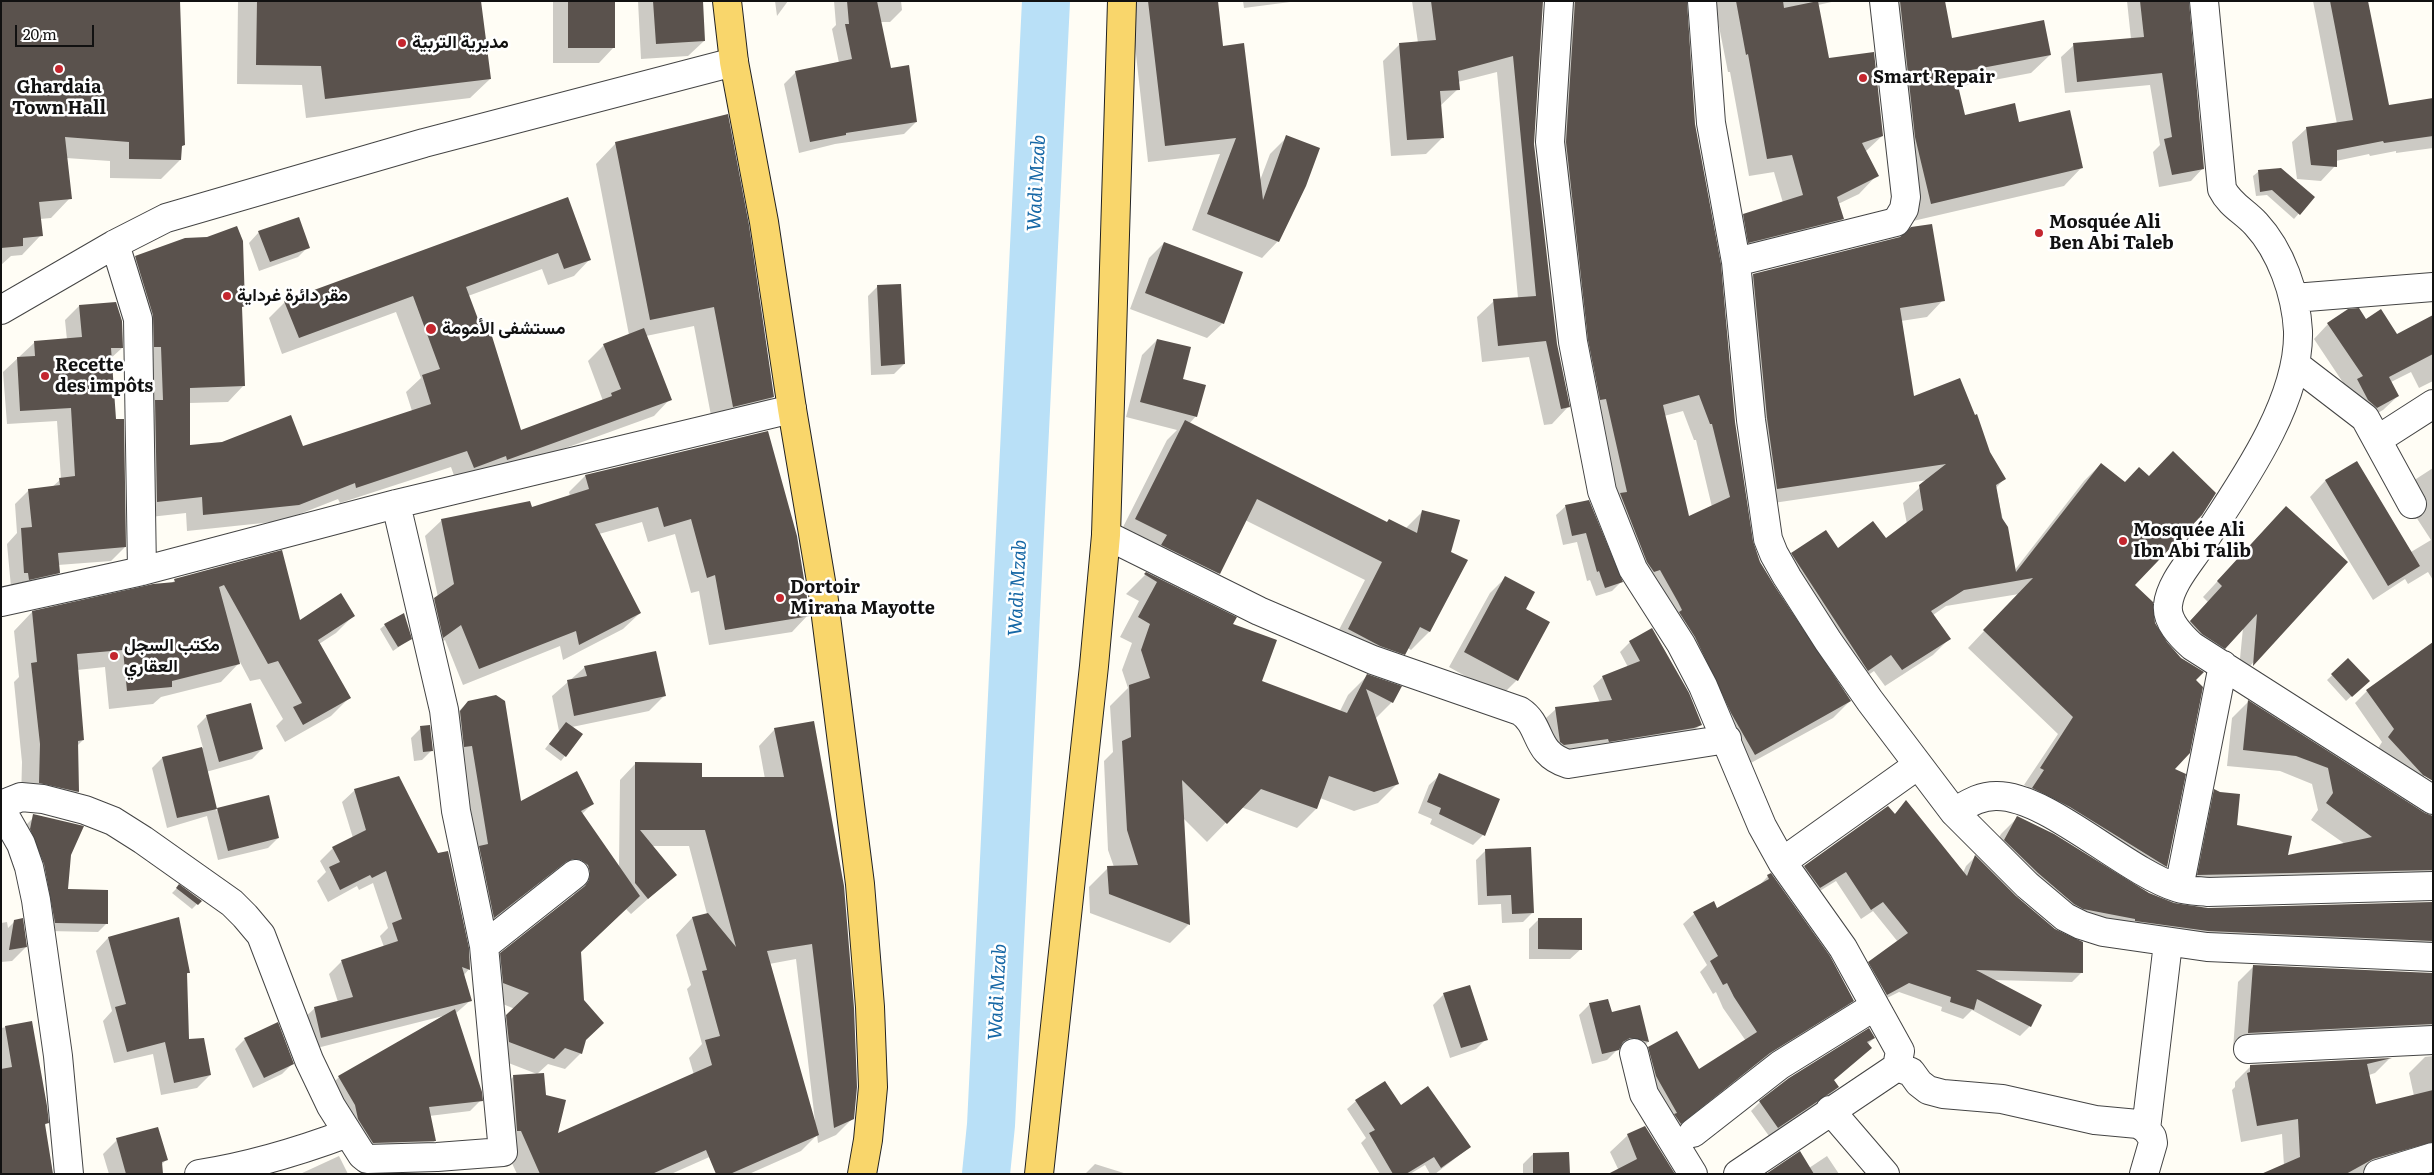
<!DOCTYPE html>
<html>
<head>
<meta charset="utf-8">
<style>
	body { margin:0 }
	#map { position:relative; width:2434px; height:1175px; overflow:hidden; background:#fffdf5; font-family:Literata,serif }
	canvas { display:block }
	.frame { position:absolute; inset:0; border:2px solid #111; pointer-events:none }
	.scale { position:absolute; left:15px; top:25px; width:79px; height:22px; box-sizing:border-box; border:2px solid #111; border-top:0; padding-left:6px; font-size:15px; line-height:18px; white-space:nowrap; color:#111; -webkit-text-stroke:4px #fff; paint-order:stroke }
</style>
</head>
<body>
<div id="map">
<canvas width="2434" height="1175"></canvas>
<div class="frame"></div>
<div class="scale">20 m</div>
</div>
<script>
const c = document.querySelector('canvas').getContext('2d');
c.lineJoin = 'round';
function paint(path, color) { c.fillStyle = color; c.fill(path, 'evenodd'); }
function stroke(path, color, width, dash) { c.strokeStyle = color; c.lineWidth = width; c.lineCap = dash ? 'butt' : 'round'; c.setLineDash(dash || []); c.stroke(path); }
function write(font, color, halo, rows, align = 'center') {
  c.font = font + ' Literata,Vazirmatn,serif'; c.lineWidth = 5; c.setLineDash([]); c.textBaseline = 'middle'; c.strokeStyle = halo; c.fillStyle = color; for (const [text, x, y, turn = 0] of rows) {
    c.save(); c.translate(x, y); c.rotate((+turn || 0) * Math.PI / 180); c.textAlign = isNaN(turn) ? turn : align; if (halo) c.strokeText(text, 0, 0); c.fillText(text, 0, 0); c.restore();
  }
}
paint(new Path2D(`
	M1,1L183,145L180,148V160L161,179L110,178V161L66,158L70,198L51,218L40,219L41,235L22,255L11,256L1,265Z
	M238,1H480L490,79L470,98L306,118L302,85L237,84Z
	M553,1H614V47L599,63H553Z
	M638,1H701L704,41L688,56L641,59Z
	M775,1H788L777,16Z
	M834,1H901L902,10L890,22H880L890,69L916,122L904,134L835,144L799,153L784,84L796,72L839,63L832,29L836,25Z
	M1130,1H1217L1222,47L1259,183L1270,154L1287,137L1278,241L1262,258L1192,230L1220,154L1148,162Z
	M1243,1H1298L1244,8Z
	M1412,1H1542L1533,141L1556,344L1568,407L1552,424L1544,425L1529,357L1482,362L1477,317L1494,301L1518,298L1497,72L1458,82V89L1440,106L1443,137L1426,154L1391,156L1383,61L1399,45L1418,43Z
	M1542,1H1689L1685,3L1694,124L1751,542L1759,562L1773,586L1850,701L1833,718L1738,770L1715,729L1584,416L1551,5ZM1683,411L1694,440H1696L1712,507L1688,518L1664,416Z
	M1714,1H1836L1818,5L1828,59L1882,136L1865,152L1877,175L1859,194L1838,204L1843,218L1825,237L1730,260L1726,234L1744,215L1783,203L1774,172L1749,176L1730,72H1728Z
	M1875,1H1944L1951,39L2050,55L2031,73L1957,87L1964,116L2018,124L2082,167L2064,186L1913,221Z
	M2127,1H2188L2203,168L2191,181L2159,187L2153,152L2160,145L2150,85L2065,93L2061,57L2074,45L2131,39Z
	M2313,1H2367L2388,106L2433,99V148L2396,153V151L2370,156L2369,154L2336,161L2335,166L2321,181L2297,179L2292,142L2307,128L2337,124Z
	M616,143L773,397L752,417L713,426L694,326L646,336L670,399L654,416L491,475L457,484L451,467L340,503L338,499L282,521L187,531L186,513L141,518L139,418L119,274L136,258L244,305L241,308L244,385L228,402L189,403L188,447H303L412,411L406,392L421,378L396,312L282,354L269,318L285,302L567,198L590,259L574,276L548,285L542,269L468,296L521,432L603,401L588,361L604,345L629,335L596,164Z
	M2280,169L2313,197L2294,219L2267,195L2256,196L2253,176L2258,172Z
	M259,232L308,247L298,257L259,271L249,243Z
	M1164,243L1223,323L1207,338L1130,309L1149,258Z
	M1753,275L1943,300L1927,317L1901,321L1913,398L1988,453L2004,479L1996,488L2014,571L2084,481L2101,464L2134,585L2166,643L2194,680L2173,769L2166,866L2150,882L2017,805L2028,787L2024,785L2058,734L1968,648L2019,594L1946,606L1933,615L1949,639L1933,655L1885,686L1874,671L1851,687L1776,571L1792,554L1838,549L1886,540L1907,524L1903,503L1928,480L1760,505L1737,292Z
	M878,286L904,364L894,374L871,375L868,296Z
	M79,306L122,348L110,359L125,547L111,561L58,565L59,573L45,587H11L7,544L17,533L15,504L29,490L51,488L61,479L57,421L7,424L3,372L35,342L67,340L65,320Z
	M2433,317V381L2419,388L2411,372L2391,382L2398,396L2383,410L2362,422L2348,390L2314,339L2328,324L2366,321L2397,336Z
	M1157,340L1182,380L1196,416L1189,424L1386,523L1405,529L1423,511L1450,552L1466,561L1429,632L1411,650L1408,648L1386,672L1330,647L1365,580L1245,520L1219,573L1201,591L1118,537L1167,440L1177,430L1126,417L1142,355Z
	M767,432L808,615L792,632L709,645L699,591L691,593L675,534L648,542L642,522L599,534L640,613L623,629L563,660L560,646L463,685L445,640L427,652L418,615L438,597L425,536L442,520L531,509L570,496L569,492L585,476Z
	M2356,463L2411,552L2431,540L2401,494L2416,479L2433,468V580L2428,572L2408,584L2405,579L2373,600L2310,497L2325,481Z
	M1588,501L1621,582L1612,591L1596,596L1590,580L1587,581L1577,542L1563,545L1556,515L1566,506Z
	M2286,507L2346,562L2238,679L2243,628L2209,663L2175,637L2208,602L2203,597Z
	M282,552L299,622L354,615L336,633L319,644L349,698L331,716L285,742L276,726L283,719L260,679L250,681L240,662L221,682L161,697L153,704L109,709L105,667L77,670L83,740L77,746L78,792L60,810L21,801L22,762L14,682L19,677L14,631L32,612L171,584L175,580Z
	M1146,574L1231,625L1261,682L1340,711L1348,695L1367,676L1400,687L1392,702L1375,719L1397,784L1378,803L1354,811L1320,798L1316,809L1297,828L1241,807L1207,842L1183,818L1189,924L1170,943L1090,913L1089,887L1108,868L1114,867L1108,850L1104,761L1113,752L1110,706L1128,688L1122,670L1132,643L1120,637L1139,601L1126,594Z
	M1505,578L1524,610L1548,623L1517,680L1501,696L1449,667L1490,593Z
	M385,625L410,639L393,651L380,629Z
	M1652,629L1701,724L1691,734L1600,751L1551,752L1546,718L1556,709L1600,703L1593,686L1603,677L1628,667L1620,652L1630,642Z
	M2348,660L2368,681L2346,701L2327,680Z
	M585,667L665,695L649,711L572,727L565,756L561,761L545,749L559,731L552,696Z
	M2367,691L2433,770L2410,786L2377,750L2382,742L2355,703Z
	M468,702L520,803H593L582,814L619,868L620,780L636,763L701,779H765L759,746L775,729L853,1118L836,1135L818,1143L817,1135L801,1151L749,1174H723L775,1128L671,1174H517L504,1146L497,1093L513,1077L545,1096L556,1135L694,1075L689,1058L702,1044L687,989L691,985L676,935L692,918L707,914L689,846H652L675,875L631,914L626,909L580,952L584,1041L581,1053L565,1069L548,1064L537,1074L493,1057L491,1032L515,1009L488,998L485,970L501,954L574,896L575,889L557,874L549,877L478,932L452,718ZM796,959L815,1121H813L769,964Z
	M2248,702L2424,814L2433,817V901L2431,894L2182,891L2199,807L2215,791L2236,826L2287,857L2345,844L2311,820L2318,810L2312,784L2280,771L2227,766L2232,718Z
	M207,716L262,749L252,759L206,772L216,811L218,809L278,838L268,848L218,860L207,816L167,828L152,768L162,758L203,748L197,726Z
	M421,728L432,750L422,760L414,761L411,738Z
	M1440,775L1483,835L1473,845L1430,824L1432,819L1418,813L1429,785Z
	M355,790L469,969L464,975L471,1000L455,1014L481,1100L470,1111L429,1116L435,1141L424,1152L362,1154L328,1088L339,1077L443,1016L309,1050L302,1020L315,1008L338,1002L329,974L341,962L384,947L380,936L388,928L373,883L359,890L357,886L328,902L317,881L326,872L320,861L333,848L353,838L342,802Z
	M1906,802L1963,873L1966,866L1975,857L2082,972L2072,982L1992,980L2030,1026L2020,1036L1972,1010L1963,1019L1941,1011L1942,1007L1899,992L1877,1003L1860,972L1898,942L1873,911L1861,919L1836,881L1810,897L1795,876L1805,867L1894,815Z
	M33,818L70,855L67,890L107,923L98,932L47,931L24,827Z
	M2017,818L2149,894L2187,907L2208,909L2433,903V973L2431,966L2119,936L1989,856L2001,834Z
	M1486,850L1533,912L1523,922L1502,923L1501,904L1478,905L1476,860Z
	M1768,876L1853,1000L1842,1011L1758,1063L1670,1133L1638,1059L1649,1048L1698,1071L1746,1041L1723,1008L1716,992L1713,994L1700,972L1707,965L1683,924L1694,914L1717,909L1758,887Z
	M179,886L200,901L192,909L172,893Z
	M1539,919L1581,949L1570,959H1529V929Z
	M15,921L26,947L12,961L1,962V923L7,922L8,928Z
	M108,938L189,972L186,975L188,1040L210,1075L197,1088L161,1095L153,1054L114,1063L103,1021L112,1011L96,951Z
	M2254,966L2433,974V1055L2430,1047L2416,1040L2233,1049L2238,982Z
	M1444,994L1486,1039L1476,1049L1450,1058L1433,1005Z
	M1607,1000L1611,1013L1648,1042L1638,1052L1619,1048L1607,1060L1592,1064L1579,1015L1589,1005Z
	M31,1023L47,1123L44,1126L53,1174H1V1028Z
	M1874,1038L1868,1044L1871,1048L1833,1081L1838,1087L1829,1096L1769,1136L1751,1111L1760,1102Z
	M245,1039L292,1064L282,1074L253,1088L235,1049Z
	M2433,1056V1164L2411,1158L2359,1174H2277L2284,1166L2282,1134L2241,1142L2232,1090L2235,1087V1082L2251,1066L2389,1059L2375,1073L2369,1075L2375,1105L2414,1096L2409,1073L2425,1057Z
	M1356,1101L1401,1107L1470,1147L1435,1174H1430L1425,1165L1410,1174H1380L1361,1143L1366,1138L1347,1109Z
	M1628,1135L1673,1174L1619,1171L1610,1152Z
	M117,1140L166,1160L161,1165L162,1174H109L103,1154Z
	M1533,1154L1568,1174H1523V1164Z
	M339,1156L348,1174H300Z
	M1827,1156L1839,1174H1769L1809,1168Z
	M1095,1164L1127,1174H1085Z`), '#0003');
stroke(new Path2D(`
	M986,1174L991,1125L1046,1`), '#b9e0f7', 48);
paint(new Path2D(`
	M1,1H180L185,145L182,146L181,160L129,159V142L65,137L72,199L39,202L43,236L23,238V246L1,248Z
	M257,1H481L491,79L325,99L321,66L256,65Z
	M568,1H615V48H568Z
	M653,1H703L705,41L656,44Z
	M847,1H877L891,68L909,65L917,122L846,133V135L810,142L795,71L852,59L845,24H849Z
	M1148,1H1218L1223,46L1244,43L1263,200L1286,135L1320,148L1306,186L1279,242L1207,214L1236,138L1165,146Z
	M1431,1H1543L1534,144L1557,344L1570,407L1561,409L1546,341L1498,346L1493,299L1536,296L1513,56L1458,71L1460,90L1440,91L1444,138L1407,140L1399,43L1436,40Z
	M1575,1H1687L1695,124L1721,264L1735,422L1753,541L1760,562L1774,585L1851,701L1755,755L1731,713L1695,637L1679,612L1682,610L1678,602L1660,570L1654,572L1647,562L1620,493L1627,492L1606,399L1600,400L1588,340L1566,142ZM1699,395L1710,424H1712L1730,497L1689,516L1663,405Z
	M1736,1H1783L1784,8L1818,1L1829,58L1874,52L1883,136L1862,143L1879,176L1837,197L1844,219L1748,243L1743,214L1803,195L1792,155L1767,159L1748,54L1746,55Z
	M1900,1H1945L1952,38L2044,20L2051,55L1955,73L1965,115L2015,103L2019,122L2070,110L2083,168L1931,204L1915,137Z
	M2140,1H2189L2204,169L2172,175L2164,139L2172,137L2162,73L2077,82L2073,43L2144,37Z
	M2330,1H2368L2389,105L2433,98V136L2384,143L2383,141L2337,150V167L2311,165L2306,127L2353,120Z
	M728,114L749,225L774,397L733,407L714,307L650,320L615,142Z
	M2281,168L2315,197L2300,215L2272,190L2260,192L2258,170Z
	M568,197L591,260L564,269L558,253L466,287L484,335L491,333L521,430L612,396L611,393L621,389L603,344L644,328L672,400L507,460L506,456L474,468L467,451L356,488L355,483L299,505L203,515L202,497L157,502L155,400H163L161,347H154L153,315L135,256L185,238L207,237L237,226L243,241L245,306L242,307L245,386L190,388V445L222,442L291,415L303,446L431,404L422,375L440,369L413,296L299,338L284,301Z
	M299,217L310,248L270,262L258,231Z
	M1932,224L1945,301L1900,308L1914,396L1960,378L1975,415L1977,414L1990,452L2006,479L1996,485L2002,518L2008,527L2016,572L2101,463L2125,482L2139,467L2149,476L2173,451L2216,493L2202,515L2135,585L2153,602L2155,623L2167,642L2181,658L2204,672L2196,680L2203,687L2190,753L2175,769L2186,774L2167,867L2070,807L2032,788L2044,770L2040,768L2073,717L1983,630L2033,578L1964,590L1931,611L1951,639L1902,670L1891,655L1868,671L1791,553L1826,530L1838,548L1873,521L1886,538L1923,510L1919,485L1946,464L1777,489L1767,418L1753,274L1900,237L1911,227Z
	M1164,242L1243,272L1224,324L1145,293Z
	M901,284L905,364L881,366L877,285Z
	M116,302L122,321L123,348H111L116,419H124L126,547L58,553L60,573L29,580L28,573H24L21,528L32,527L28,489L60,485L59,478L75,476L71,408L20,411L17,357L35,356L34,341L82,337L79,305Z
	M2359,308L2366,319L2381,309L2397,334L2433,315V354L2389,377L2399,396L2377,408L2368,400L2357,379L2363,376L2327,323L2348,309Z
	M1157,339L1191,347L1183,379L1206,385L1197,417L1140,402Z
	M1185,420L1387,522L1389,519L1417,533L1422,510L1460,520L1451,552L1468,560L1430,632L1420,627L1405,655L1380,646L1348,629L1382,562L1257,499L1220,574L1161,545L1167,535L1135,519Z
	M768,431L797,536L810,616L725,630L715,575L707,578L691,519L664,527L658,507L595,524L641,613L579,645L576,631L479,669L461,625L443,638L434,598L454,584L441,519L530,501L532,507L589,489L585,475Z
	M2357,461L2420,566L2388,586L2325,480Z
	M1589,500L1623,582L1605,588L1599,571L1597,572L1586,533L1572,536L1565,505Z
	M2286,506L2348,562L2253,666L2257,614L2225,649L2202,634L2190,621L2222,586L2217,581Z
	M282,550L300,620L341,593L355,616L318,640L351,698L303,725L293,707L302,703L278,661L268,664L224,585L219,587L240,664L172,681V687L127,691L123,650L77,654L84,740L78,741L79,792L39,783L40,744L31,663L37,662L32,611L153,584L175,582L174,579Z
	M1146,572L1237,617L1233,624L1277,640L1262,681L1347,713L1367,674L1402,686L1393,703L1366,689L1399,784L1374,792L1329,776L1317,809L1261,789L1227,824L1182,780L1190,925L1109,894L1107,866L1138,865L1127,830L1122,741L1131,737L1129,685L1150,678L1141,650L1150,624L1138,617L1157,582L1144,574Z
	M1505,576L1535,592L1526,609L1550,622L1518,681L1464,652Z
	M404,613L412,639L398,647L384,624Z
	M1652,628L1689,693L1702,725L1694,728L1609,742L1608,739L1564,745L1560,742L1555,707L1612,700L1602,676L1640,661L1629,641Z
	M2433,642V781L2423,775L2388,737L2394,729L2366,690Z
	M656,651L666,696L574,716L567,680L587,676L584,666Z
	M2348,658L2370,681L2352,697L2331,674Z
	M496,695L505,701L521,801L577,771L594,804L581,811L640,896L581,952L584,1000L604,1023L586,1040L582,1054L565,1048L554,1059L509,1042L506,1015L529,993L503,983L500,953L585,886L589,880L590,872L588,865L581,860L573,859L566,862L494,918L479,846L488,844L472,746L464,747L460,711L468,701Z
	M2248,700L2425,813L2433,816V870L2197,875L2214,789L2220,792L2240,794L2237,825L2292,836L2288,855L2372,837L2326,803L2333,793L2328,768L2296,756L2243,750Z
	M251,703L263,749L219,762L206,715Z
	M814,721L844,886L854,1008L857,1087L854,1119L834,1128L812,944L767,951L819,1135L730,1174H716L706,1150L652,1174H540L521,1131H517L513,1075L544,1073L546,1095L566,1100L558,1133L712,1065L705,1040L720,1036L702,971L707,970L692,917L708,913L736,947L705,830H640L677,875L648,899L635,883V762L702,763V777H784L774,728Z
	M566,722L583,734L566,757L549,744Z
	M430,725L433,751L423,752L420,726Z
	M202,747L217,809L177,818L162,757Z
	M1439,773L1500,799L1485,836L1439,814L1441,808L1427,802Z
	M399,776L438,853L448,851L469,948L470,970L462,967L472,1001L321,1038L314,1007L353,997L341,960L398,941L392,923L402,919L386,871L372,878L370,875L340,890L329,867L340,862L332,847L366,830L354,789Z
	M269,795L279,838L228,851L217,808Z
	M1906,800L1967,876L1975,855L2016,896L2055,929L2083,942V973L1976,970L2042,1005L2031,1027L1977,999L1974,1010L1950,1002L1951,997L1909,983L1887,995L1868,962L1908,933L1883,902L1871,910L1846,872L1820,888L1804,866L1888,806L1895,814Z
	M33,814L84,826L71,855L68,889L108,890V924L55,923L44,864L30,829Z
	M2017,816L2054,834L2149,893L2174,903L2208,908L2433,902V941L2208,931L2135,921V919L2083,909L2074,904L2038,873L2004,840Z
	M1531,847L1534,913L1512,914L1511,895L1487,896L1485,849Z
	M1771,873L1830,956L1854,1001L1770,1053L1681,1124L1674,1114L1677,1113L1656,1076L1648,1047L1677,1031L1699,1069L1757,1032L1734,997L1727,983L1723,985L1710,961L1718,956L1693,912L1714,901L1717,908L1769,879L1767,875Z
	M179,884L202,901L198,905L176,888Z
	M179,917L190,973H187L189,1039L204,1038L211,1075L174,1083L165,1042L127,1052L115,1007L126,1004L108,937Z
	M23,918L27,947L9,950L14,920Z
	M1538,918H1582V950L1538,949Z
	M2253,965L2433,973V1024L2248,1033Z
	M1470,985L1488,1040L1461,1048L1443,993Z
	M1608,999L1612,1012L1640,1005L1649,1042L1630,1038L1623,1042L1619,1050L1602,1054L1589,1003Z
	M455,1009L482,1092L483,1101L429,1107L436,1141L373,1143L358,1119L355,1105L338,1076Z
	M32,1021L47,1106L49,1123L45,1124L53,1174H1V1069L12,1067L5,1026Z
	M278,1022L294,1064L264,1078L244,1038Z
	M1869,1028L1875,1038L1867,1042L1872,1048L1834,1080L1839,1087L1778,1128L1759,1101L1789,1078Z
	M2392,1058L2367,1064L2376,1104L2433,1090V1142L2373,1159L2346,1174H2261L2300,1157L2298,1119L2257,1126L2247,1073L2250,1072V1065Z
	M1385,1081L1401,1105L1428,1086L1471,1147L1441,1168L1434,1157L1406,1174H1393L1369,1133L1375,1130L1355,1100Z
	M1645,1126L1675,1174H1608L1637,1159L1627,1134Z
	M158,1127L168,1160L162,1162L163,1174H126L116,1138Z
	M1800,1151L1814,1174H1766Z
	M1569,1152L1570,1174H1533V1153Z`), '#5a524d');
const minor = new Path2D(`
	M1559,1L1550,142L1573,342L1602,491L1633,569L1681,644L1703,686L1762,826L1782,862L1843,948L1900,1051L1897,1067L1738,1174
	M1702,1L1711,123L1736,262L1751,420L1768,539L1774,554L1787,577L1828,641L1870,701L1954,812L2027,885L2065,917L2081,925L2103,932L2207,947L2433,957
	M2204,1L2222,189C2230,205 2244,211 2256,224C2281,251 2296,294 2298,331C2300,403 2239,487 2201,545C2190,562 2170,584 2168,605C2166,621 2181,636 2192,646L2433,800
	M115,244L138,319L142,571
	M1736,262L1896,222L1904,209L1906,197L1884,1
	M2294,298L2433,287
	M1,310L115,244L166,218L424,143L734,62
	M2296,365L2365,418L2412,504
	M2377,440L2433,404
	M1106,535L1259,611L1373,660L1520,711C1543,726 1533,753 1568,764L1727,739
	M1,602L142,571L396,504L792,409
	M1,805L21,797L43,799L85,810L113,821L143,840L232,903L245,916L261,935L309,1060L331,1106L362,1155L367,1159L437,1157L503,1152L484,946L456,811L444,710L396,504
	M1,809L21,844L29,867L36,900L58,1056L69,1174
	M1954,812C1968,804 1979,796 1996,796C2047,795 2124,871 2178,888C2187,891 2199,891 2208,892L2433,886
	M1782,862L1918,765
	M2179,888L2223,665
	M484,946L575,874
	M2248,1049L2433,1040
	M1634,1053L1644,1094L1693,1174
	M1897,1067L1911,1072L1919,1083L1928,1090L1943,1094L2002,1099L2095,1120L2138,1124L2146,1129L2152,1137L2153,1143L2144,1174
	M1830,1110L1885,1174
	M2146,1129L2168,943
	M1693,1133L1780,1065L1875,1006
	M199,1174C250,1166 300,1151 348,1133
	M2378,1174L2433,1157`);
const major = new Path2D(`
	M727,1L734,62L764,222L792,409L823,593L860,884L870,1007L873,1087L868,1140L862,1174
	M1039,1174L1094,666L1106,535L1122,1`);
stroke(minor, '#444', 30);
stroke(major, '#222', 30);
stroke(minor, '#fff', 28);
stroke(major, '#f9d66b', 28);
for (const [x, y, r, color] of [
	[402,43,5,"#c4262e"],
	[59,69,5,"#c4262e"],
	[1863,78,5,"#c4262e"],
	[2039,233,5,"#c4262e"],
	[227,296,5,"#c4262e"],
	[431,329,6,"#c4262e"],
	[45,376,5,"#c4262e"],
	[2123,541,5,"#c4262e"],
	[780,598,5,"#c4262e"],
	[114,656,5,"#c4262e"]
]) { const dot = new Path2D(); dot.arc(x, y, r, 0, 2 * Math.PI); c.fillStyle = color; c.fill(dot); stroke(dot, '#fff', 2); }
write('bold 18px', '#111', '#fff', [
	["مديرية التربية",412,43],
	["Smart Repair",1873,78],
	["Ghardaia",59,88,"center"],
	["Town Hall",59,109,"center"],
	["Mosquée Ali",2049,223],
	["Ben Abi Taleb",2049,244],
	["مقر دائرة غرداية",237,296],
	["مستشفى الأمومة",442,329],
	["Recette",55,366],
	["des impôts",55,387],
	["Mosquée Ali",2133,531],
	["Ibn Abi Talib",2133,552],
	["Dortoir",790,588],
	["Mirana Mayotte",790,609],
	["مكتب السجل",124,646],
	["العقاري",124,667]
], 'left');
write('italic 19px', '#1768a6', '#fff', [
	["Wadi Mzab",1037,183,-87],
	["Wadi Mzab",1018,588,-87],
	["Wadi Mzab",998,992,-87]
]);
</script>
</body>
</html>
